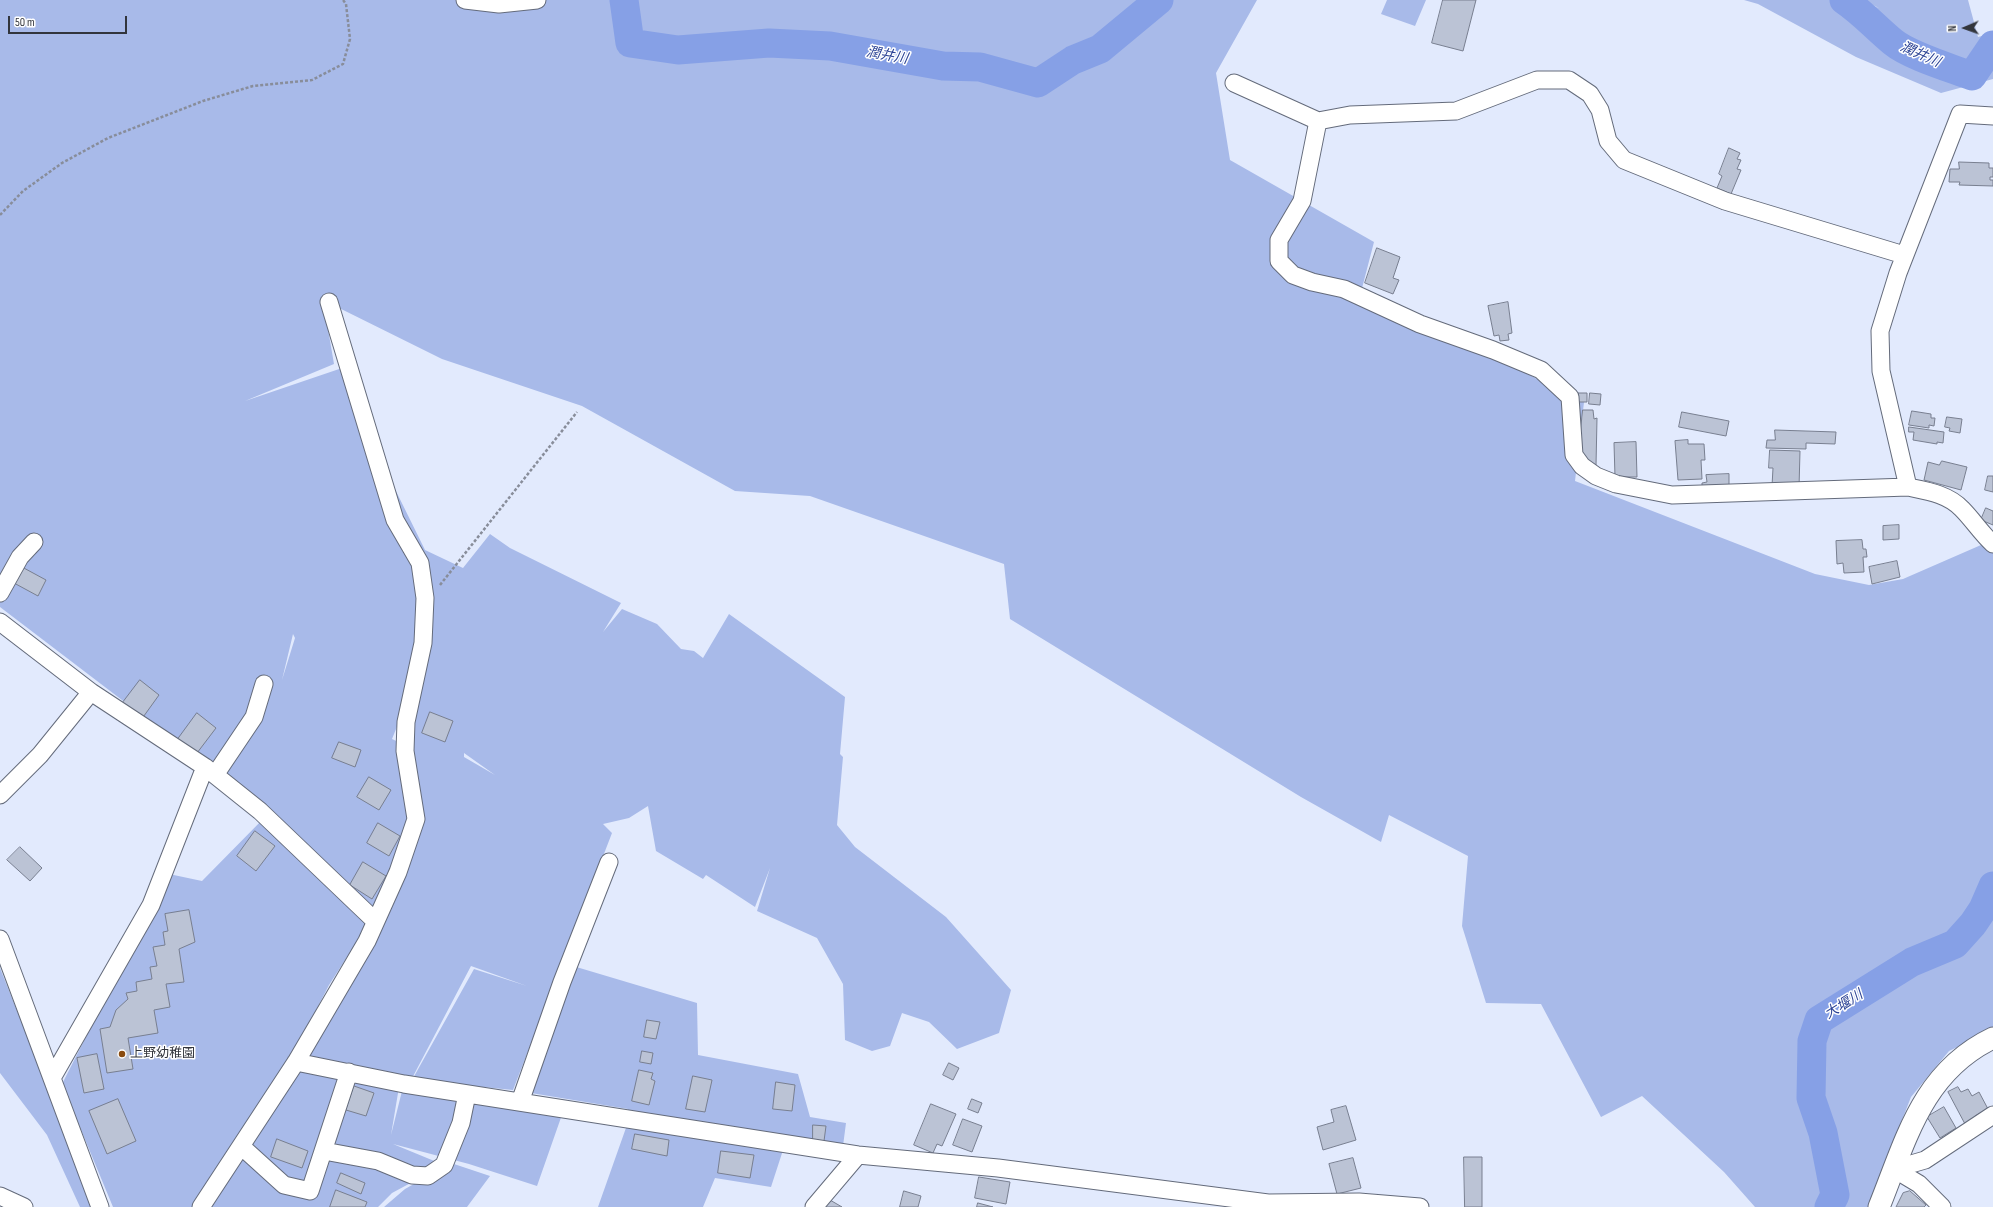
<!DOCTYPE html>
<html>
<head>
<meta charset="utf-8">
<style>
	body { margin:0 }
	#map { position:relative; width:1993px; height:1207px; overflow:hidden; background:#e2eafd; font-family:"Sofia Sans Condensed",sans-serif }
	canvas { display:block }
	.north { position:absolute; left:1945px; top:8px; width:40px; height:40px; -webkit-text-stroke:3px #fff; paint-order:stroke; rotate:268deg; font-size:11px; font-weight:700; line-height:16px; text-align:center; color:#32353c }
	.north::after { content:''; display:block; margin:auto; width:14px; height:18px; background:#32353c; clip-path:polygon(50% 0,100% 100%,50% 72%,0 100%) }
	.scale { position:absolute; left:8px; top:16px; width:119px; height:18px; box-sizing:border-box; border:2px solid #32353c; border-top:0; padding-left:5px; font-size:12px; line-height:14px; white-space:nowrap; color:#32353c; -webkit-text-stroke:3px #fff; paint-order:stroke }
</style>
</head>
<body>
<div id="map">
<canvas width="1993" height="1207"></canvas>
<div class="north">N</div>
<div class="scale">50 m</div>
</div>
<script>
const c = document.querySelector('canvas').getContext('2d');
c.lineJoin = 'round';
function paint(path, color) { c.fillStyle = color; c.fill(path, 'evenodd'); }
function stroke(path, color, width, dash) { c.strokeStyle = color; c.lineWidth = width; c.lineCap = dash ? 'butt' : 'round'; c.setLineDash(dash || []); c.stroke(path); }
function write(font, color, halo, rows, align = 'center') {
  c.font = font + ' "Sofia Sans Condensed","Noto Sans JP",sans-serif'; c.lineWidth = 3; c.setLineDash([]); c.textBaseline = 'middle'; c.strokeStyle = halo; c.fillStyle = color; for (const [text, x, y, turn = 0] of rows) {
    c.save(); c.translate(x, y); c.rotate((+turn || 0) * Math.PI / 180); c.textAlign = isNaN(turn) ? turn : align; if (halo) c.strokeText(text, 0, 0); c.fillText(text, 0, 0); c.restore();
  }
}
paint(new Path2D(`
	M0,0H1257L1216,73L1230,160L1374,242L1361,292L1584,402L1575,481L1815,574L1869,585L1903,579L1981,545L1993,547V1030L1949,1051L1911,1097L1868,1207H1755L1724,1172L1642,1096L1601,1117L1541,1004L1486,1003L1462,926L1468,856L1389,815L1381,842L1301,797L1010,619L1004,564L810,496L735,491L582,406L442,359L323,300L334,364L245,401L348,366L361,409L356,410L425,550L463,568L490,534L510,548L621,603L603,632L622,609L657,624L681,649L694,651L703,658L729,614L845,697L840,754L843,757L837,825L855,847L946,917L1011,990L999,1033L957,1049L929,1022L902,1013L890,1046L872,1051L845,1040L843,984L817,938L757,911L770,868L755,907L706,875L703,879L656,851L648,806L629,818L603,824L612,833L513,1090L412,1080L474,969L527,986L471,966L409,1084L564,1109L537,1186L469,1164L393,1144L444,1165L392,1193L378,1207H208L296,1062L301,1063L386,909L419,823L406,751L412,831L372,918L329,985L266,1107L198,1207H113L62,1084L169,874L202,881L266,816L202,761L0,607ZM293,634L295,638L282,680ZM416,679L420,683L405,745L392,739ZM464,753L495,775L464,757ZM307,1064L404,1083L391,1135L399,1087Z
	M1387,0H1426L1415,26L1381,14Z
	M1744,0H1856L1879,8L1862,0H1968L1978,37L1993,33V79L1941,93L1856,57L1758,4Z
	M573,966L697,1003L698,1055L798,1074L810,1117L846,1123L843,1146L627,1114L628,1109L531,1093Z
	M0,968L94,1205L93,1207H80L47,1135L0,1073Z
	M627,1125L784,1147L771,1187L715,1178L703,1207H598Z
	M451,1163L490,1176L467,1207H384L405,1189Z`), '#a8bae9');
stroke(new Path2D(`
	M624,0L630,43L678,50L769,43L830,46L943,66L980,67L1038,83L1073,60L1100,49L1159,0
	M1844,0C1863,13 1876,28 1893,42C1910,56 1951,68 1972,76L1993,45
	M1829,1207L1835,1195L1823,1133L1811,1098L1812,1041L1819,1020L1912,962L1955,944L1973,924L1983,909L1993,886`), '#86a0e6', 29);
const building = new Path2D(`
	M1443,0H1476L1463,51L1432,43Z
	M1729,148L1740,153L1737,159L1741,160L1737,169L1741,170L1731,194L1717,188L1722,176L1719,174Z
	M1959,162L1989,163V168H1993V177H1990V180H1993V186L1959,185L1960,182H1949L1950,169H1959Z
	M1377,248L1400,257L1393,278L1399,280L1393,294L1365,283Z
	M1508,302L1512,333L1508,334L1509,340L1500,341L1499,335L1494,336L1488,306Z
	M1576,393H1587V402H1576Z
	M1590,393L1601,394L1600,405L1589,404Z
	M1583,410H1593L1594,419L1597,418L1596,466L1578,457Z
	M1912,411L1931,414V418H1935L1934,426L1929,425V428L1909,425Z
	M1682,412L1729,421L1726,436L1679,427Z
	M1947,417L1962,419L1960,433L1949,431L1950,428L1945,427Z
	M1909,427L1944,432L1943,443L1937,442V444L1913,440L1914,432H1909Z
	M1775,430L1836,432L1835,444L1806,443V449L1766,448L1767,440H1775Z
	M1688,440V444H1704L1705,460H1701L1702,479L1678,480L1675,441Z
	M1636,442L1637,477H1615L1614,443Z
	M1770,450L1800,451L1799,488L1772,486L1773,468H1769Z
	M1942,461L1967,467L1961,490L1924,480L1928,462L1939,465Z
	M1729,474V490H1702V483L1707,482L1706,475Z
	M1988,476H1993V492L1985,490Z
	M1986,508L1993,511V525L1981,520Z
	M1899,525V539L1883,540V526Z
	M1862,540L1863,549H1866L1867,557H1863L1864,572L1844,573L1843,563L1837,564L1836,541Z
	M1897,561L1900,577L1872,584L1869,567Z
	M22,567L46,580L38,596L14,583Z
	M140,680L159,695L141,720L121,705Z
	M430,712L453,721L445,742L422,733Z
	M197,713L216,728L197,753L178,739Z
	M339,742L361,750L355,767L332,758Z
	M369,777L391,790L379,810L357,797Z
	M378,823L400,836L389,856L367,843Z
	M255,831L275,846L256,871L237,856Z
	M20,847L42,868L30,881L7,860Z
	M363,862L386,876L372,899L350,885Z
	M189,910L195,942L179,949L184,982L166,984L170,1007L154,1010L158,1033L128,1038L133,1069L107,1073L100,1029L110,1027L116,1010L128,999L126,993L137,991L136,982L152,979L150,967L157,966L153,947L165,945L163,932L168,931L165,914Z
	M647,1020L660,1022L656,1039L644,1037Z
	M642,1051L653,1053L651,1064L640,1062Z
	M97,1054L104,1089L84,1093L77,1058Z
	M949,1063L959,1068L953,1080L943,1075Z
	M639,1070L653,1073L651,1079L655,1081L649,1105L632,1101Z
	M693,1076L712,1080L705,1112L686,1109Z
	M776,1082L795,1085L792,1111L773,1109Z
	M354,1086L374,1093L366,1116L346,1110Z
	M1958,1087L1961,1092L1968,1089L1972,1096L1979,1092L1988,1109L1975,1116L1976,1118L1965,1124L1948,1092Z
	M118,1099L136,1141L107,1154L89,1111Z
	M972,1099L982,1103L978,1113L968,1109Z
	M931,1104L956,1114L942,1146L937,1144L933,1153L914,1145Z
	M1346,1106L1356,1140L1323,1150L1317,1127L1334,1122L1331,1110Z
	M1944,1107L1956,1128L1940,1138L1927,1117Z
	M963,1119L982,1126L972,1152L953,1145Z
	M813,1125L826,1126L824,1141L813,1140Z
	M635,1134L669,1140L667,1156L632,1149Z
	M277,1139L308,1151L302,1168L271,1157Z
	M721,1151L754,1155L750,1178L718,1173Z
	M1464,1157H1482V1207H1465Z
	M1353,1158L1361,1188L1337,1194L1329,1164Z
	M341,1173L365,1183L361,1194L337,1183Z
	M979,1177L1010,1182L1006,1204L975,1198Z
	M336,1190L367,1202L365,1207H330Z
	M904,1191L921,1196L918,1207H900Z
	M1910,1191L1926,1205L1924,1207H1896L1903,1193Z
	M830,1200L842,1207H826Z
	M978,1203L993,1207H977Z`);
paint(building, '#bbc3d5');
stroke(building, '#787f90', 1);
const minor = new Path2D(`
	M465,0L499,4L537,0
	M1234,83L1318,121L1350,115L1456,111L1537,80H1569L1590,94L1600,110L1608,141L1624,160L1725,201L1904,255
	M1318,121L1302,201L1279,240V261L1293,275L1312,282L1344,289L1420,324L1493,350L1541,370L1570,397L1574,455L1582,466L1596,476L1616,484L1672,495L1908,487C1927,491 1948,494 1962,509C1973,520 1981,533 1993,544
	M1908,487L1881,371L1880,331L1898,273L1960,114L1993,116
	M0,593L20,557L34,542
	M0,622L91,692L40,755L0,795
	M205,767L260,811L372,918
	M215,775L254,717L264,684
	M0,939L100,1207
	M296,1062L404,1084L858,1155L998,1168L1268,1203L1359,1202L1420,1207
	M52,1078L151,905L205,767L91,692
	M520,1102L562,982L609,862
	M241,1146L284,1185L310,1191L349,1072
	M324,1151L378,1161L412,1175L428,1176L444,1165L461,1123L467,1094
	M1894,1169L1925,1160L1993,1115
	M1894,1169L1919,1184L1942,1207
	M0,1196L24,1207
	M201,1207L296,1062L367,941L398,872L416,819L405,751L406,722L423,643L425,598L420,563L395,520L329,302
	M814,1207L858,1155`);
const major = new Path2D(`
	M1879,1207C1906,1140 1922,1072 1993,1038`);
stroke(minor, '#646b7b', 19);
stroke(major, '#646b7b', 23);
stroke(new Path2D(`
	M0,215L23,191L62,163L108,138L203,101L253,86L312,80L343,64L350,39L346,4L343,0
	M440,585L577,412`), '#888d9a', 2.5, [3, 2]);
stroke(minor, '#fff', 17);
stroke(major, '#fff', 21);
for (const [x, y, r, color] of [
	[122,1054,4,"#8a4c10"]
]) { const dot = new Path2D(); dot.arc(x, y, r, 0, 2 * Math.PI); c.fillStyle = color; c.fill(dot); stroke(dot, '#fff', 1.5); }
write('13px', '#32353c', '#fff', [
	["上野幼稚園",130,1054]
], 'left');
write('italic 14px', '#2c4395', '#fff', [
	["潤井川",1920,55,24],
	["潤井川",887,56,10],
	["大堰川",1844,1005,-32]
]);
</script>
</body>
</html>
